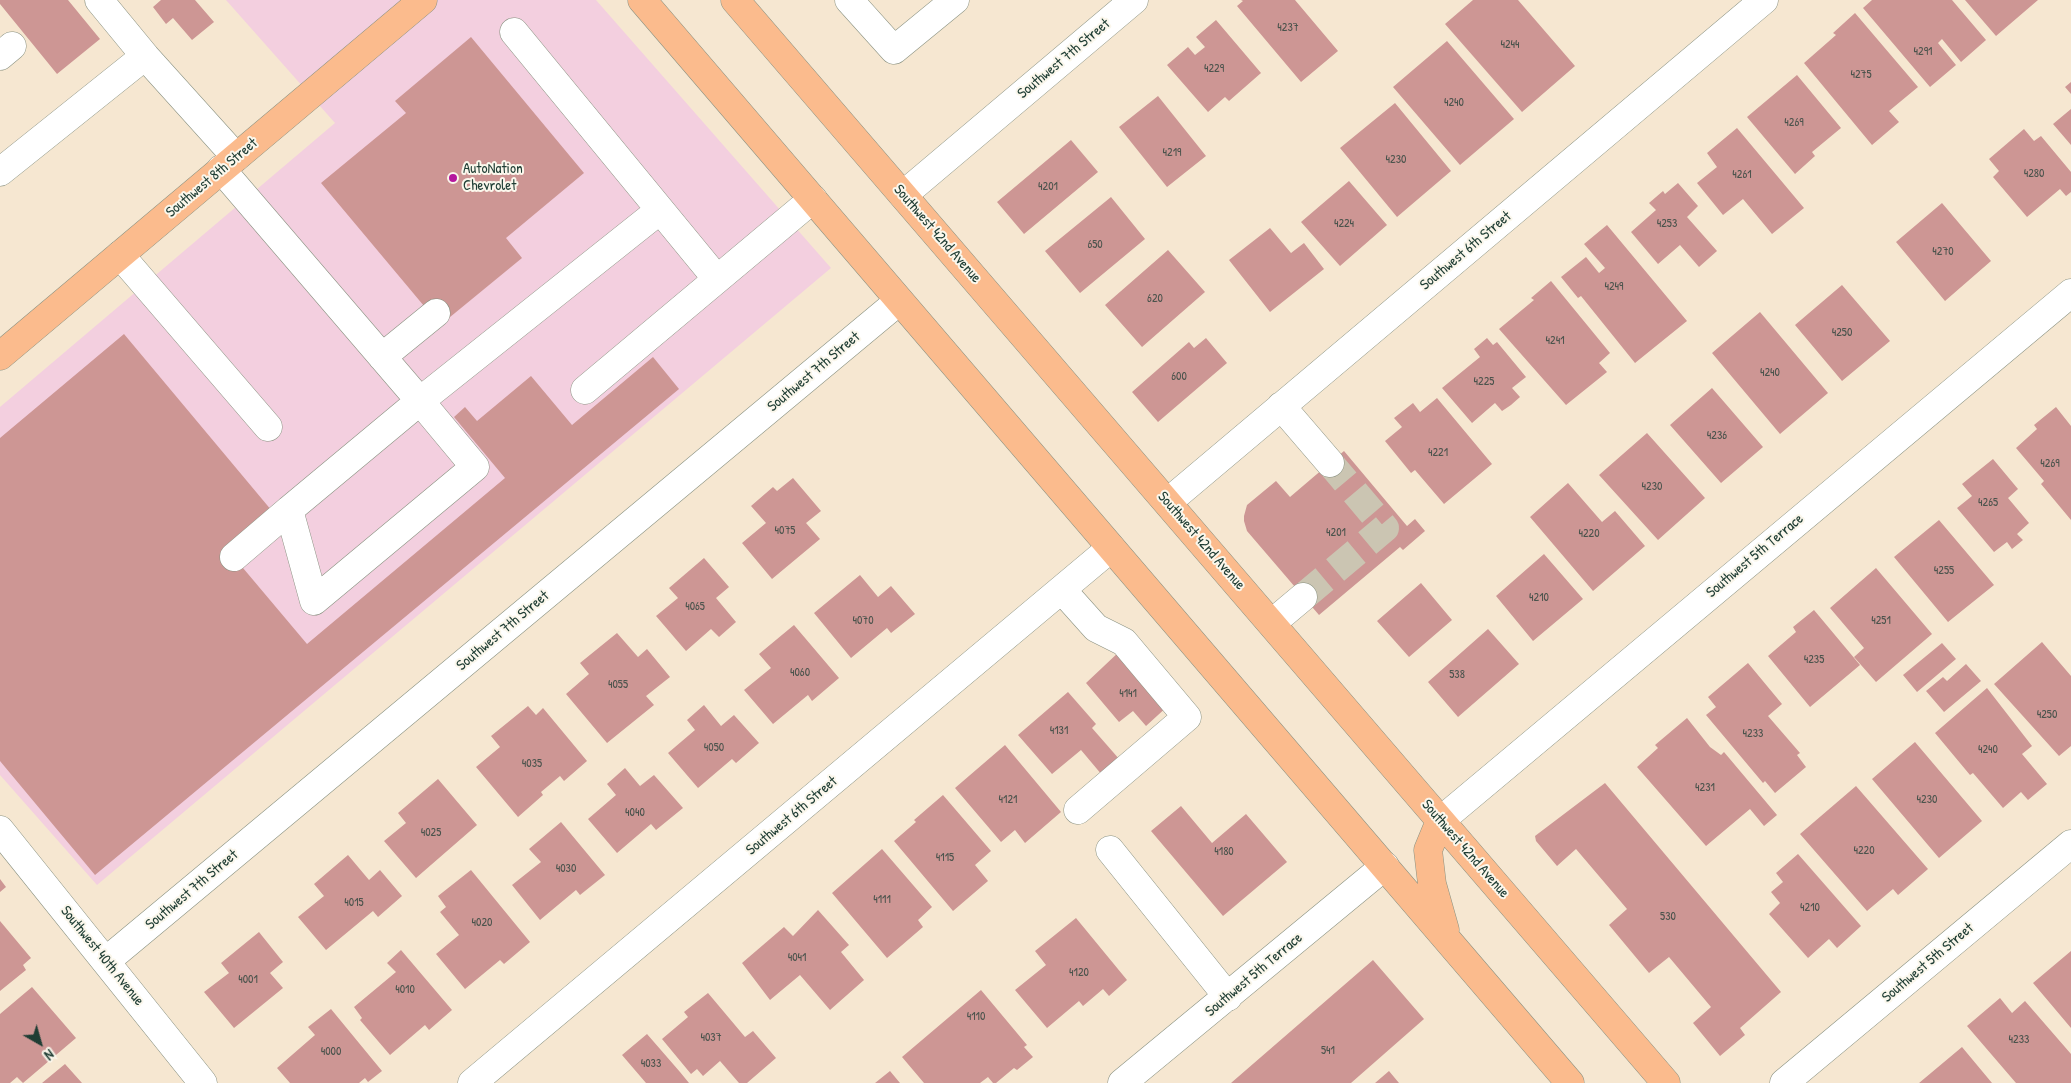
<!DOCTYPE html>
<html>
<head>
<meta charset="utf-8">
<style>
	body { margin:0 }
	#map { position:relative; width:2071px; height:1083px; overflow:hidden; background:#f6e7d1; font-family:"Patrick Hand",sans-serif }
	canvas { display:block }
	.north { position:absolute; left:15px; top:1018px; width:50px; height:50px; -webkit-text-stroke:4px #fbf7ec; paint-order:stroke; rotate:142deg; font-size:14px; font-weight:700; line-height:20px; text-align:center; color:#1f3d34 }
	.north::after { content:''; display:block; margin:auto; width:18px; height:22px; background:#1f3d34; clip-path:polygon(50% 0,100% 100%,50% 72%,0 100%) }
</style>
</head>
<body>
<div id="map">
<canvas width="2071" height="1083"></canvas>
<div class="north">N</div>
</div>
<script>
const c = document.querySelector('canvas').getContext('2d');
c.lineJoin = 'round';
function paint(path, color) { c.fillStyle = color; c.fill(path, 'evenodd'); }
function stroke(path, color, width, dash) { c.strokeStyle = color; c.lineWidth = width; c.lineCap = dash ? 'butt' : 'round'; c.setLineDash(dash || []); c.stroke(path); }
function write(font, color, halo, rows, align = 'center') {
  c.font = font + ' "Patrick Hand",sans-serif'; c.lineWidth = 4; c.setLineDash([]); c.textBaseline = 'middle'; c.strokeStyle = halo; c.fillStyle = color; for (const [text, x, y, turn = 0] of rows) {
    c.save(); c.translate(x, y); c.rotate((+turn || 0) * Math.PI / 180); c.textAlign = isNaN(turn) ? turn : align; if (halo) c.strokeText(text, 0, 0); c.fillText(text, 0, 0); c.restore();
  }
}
paint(new Path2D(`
	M226,0H596L831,268L97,885L0,775V407L335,123Z`), '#f3cfdf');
paint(new Path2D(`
	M0,0H68L100,39L57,74L0,4Z
	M161,0H195L214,22L192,40L173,18L166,24L153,7Z
	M1241,0H1295L1338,51L1301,82L1237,6L1243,1Z
	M1473,0H1518L1575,66L1522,112L1445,24Z
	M1872,0H1952L1986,40L1961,62L1942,39L1938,43L1956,65L1930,87L1863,8Z
	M1965,0H2038L1996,36Z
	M1855,13L1918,87L1889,111L1899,122L1872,145L1804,63L1836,35L1833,33Z
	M1216,20L1261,73L1229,101L1225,97L1208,112L1167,65L1188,47L1195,55L1205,47L1196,37Z
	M471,37L584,173L506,238L522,258L444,322L424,306L321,183L406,113L395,101Z
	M1447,41L1514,119L1460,165L1393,87Z
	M1797,75L1841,128L1812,152L1815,156L1795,174L1747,117Z
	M2071,82V94L2065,87Z
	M1158,96L1206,156L1167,187L1119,127Z
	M1395,103L1451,171L1397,217L1340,148Z
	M2071,109V145L2053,124Z
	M1737,128L1804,208L1772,234L1743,199L1723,215L1697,183L1717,167L1707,153Z
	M2024,129L2034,141L2041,136L2071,172V192L2066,196L2060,189L2027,217L1993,177L1999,171L1989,159Z
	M1071,140L1098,172L1024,234L997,202Z
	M1349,181L1387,225L1340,266L1301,222Z
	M1678,183L1698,206L1687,217L1717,251L1699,267L1680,245L1658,264L1631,232L1656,210L1649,203L1663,191L1665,194Z
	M1111,197L1145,239L1080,293L1045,251Z
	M1942,203L1991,261L1945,301L1896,242Z
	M1607,225L1687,321L1635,363L1581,296L1578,298L1561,277L1586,257L1599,273L1605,268L1584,244Z
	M1270,228L1291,253L1304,243L1324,269L1270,312L1229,260Z
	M1168,250L1205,292L1142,347L1105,305Z
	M1551,281L1610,353L1599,363L1607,372L1566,405L1499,329L1534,300L1531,298Z
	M1842,285L1890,341L1842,381L1795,325Z
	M1760,312L1828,393L1780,434L1712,353Z
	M124,334L272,511L227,549L307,644L505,478L454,417L465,407L477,421L531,376L572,425L653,357L679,389L95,875L0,761V438Z
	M1206,338L1227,363L1158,422L1132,392L1189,342L1194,348Z
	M1487,338L1493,345L1497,342L1526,377L1512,388L1520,397L1511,405L1502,411L1495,403L1472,423L1442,388L1480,357L1474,349Z
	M1712,388L1763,447L1721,483L1670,425Z
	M1437,398L1492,464L1444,504L1415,470L1411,473L1385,441L1402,427L1394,418L1413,403L1420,412Z
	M2056,407L2071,426V520L2041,484L2044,481L2016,448L2037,429L2034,425Z
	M1647,433L1705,498L1658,540L1599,475Z
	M1344,451L1407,526L1415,519L1425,531L1403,550L1400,547L1319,615L1247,531L1244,521V516L1247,505L1276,481L1290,497Z
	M1993,459L2018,489L2008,498L2029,523L2017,534L2023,540L2012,549L2007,542L1994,552L1957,508L1972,496L1962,484Z
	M793,478L821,511L806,523L820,539L772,579L742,543L766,523L751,506L773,487L777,491Z
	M1568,483L1602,522L1615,511L1645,546L1593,591L1530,517Z
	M1939,520L1994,585L1948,622L1894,557Z
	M1544,554L1583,599L1533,641L1496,596Z
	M704,558L729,587L716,598L736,622L719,637L711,629L686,651L656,616L678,598L669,588Z
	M1876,568L1932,634L1876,682L1854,657L1864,648L1830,608Z
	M860,575L878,597L891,586L915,614L891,633L887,628L851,658L814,613Z
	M1421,583L1452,620L1409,657L1377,621Z
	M1814,610L1860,665L1810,707L1768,656L1796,632L1793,627Z
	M794,625L839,678L812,701L808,695L773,724L744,690L771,668L759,654Z
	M1488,629L1519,664L1458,717L1428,682Z
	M617,633L638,657L647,649L670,677L646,696L654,705L607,743L566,694L589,674L580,663Z
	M2042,642L2071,676V746L2059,756L1994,684Z
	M1942,643L1956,659L1917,692L1903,675Z
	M1121,650L1169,705L1146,726L1133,711L1119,722L1086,683Z
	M1748,663L1782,704L1768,716L1800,753L1797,755L1806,767L1775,793L1765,781L1763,783L1706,715L1716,707L1708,697Z
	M1966,664L1981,681L1944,712L1926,691L1943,677L1947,681Z
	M1987,688L2032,746L2022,754L2047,784L2028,800L2021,792L2003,808L1973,773L1970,775L1935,733Z
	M1068,692L1096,724L1092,728L1120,760L1102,775L1081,750L1052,774L1018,735Z
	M704,705L721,726L734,715L759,743L736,763L732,759L698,788L668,753L695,730L687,720Z
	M528,706L536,715L543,708L587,761L564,781L560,776L541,792L543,795L518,817L476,767L500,747L491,736Z
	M1687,718L1710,747L1721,755L1724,752L1777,815L1764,826L1750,809L1706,846L1637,767L1658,748L1655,745Z
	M1915,742L1982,821L1939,858L1872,779Z
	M1005,745L1061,812L1025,843L1015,830L1001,842L955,788Z
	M625,768L640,786L654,775L683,808L656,830L651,824L617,853L588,819L616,795L607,784Z
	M438,779L477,825L416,878L384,841L406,823L398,813Z
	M1605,783L1781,992L1740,1028L1745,1035L1720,1056L1693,1023L1711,1007L1669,957L1649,973L1609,925L1627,909L1576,849L1557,866L1536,841L1535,836Z
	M1856,786L1928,869L1898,895L1893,889L1867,911L1800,834Z
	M943,795L991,851L975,865L988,881L953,911L894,841L916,822L914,820Z
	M1181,806L1212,843L1246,814L1287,862L1223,916L1151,831Z
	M561,822L605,875L580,895L576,890L540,920L512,885L541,862L529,849Z
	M882,849L932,907L918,920L923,927L887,958L832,893Z
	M1798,854L1861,926L1837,948L1829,939L1808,958L1769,914L1780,903L1771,892L1783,882L1776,873Z
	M348,855L369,880L380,870L402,896L378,917L373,911L326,950L298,917L324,896L314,884Z
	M471,870L530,942L504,964L500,960L465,989L436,954L459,935L440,912L446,907L438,896Z
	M0,879L6,887L0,892Z
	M818,910L849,945L841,952L864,980L830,1010L800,975L770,1000L742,963L784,927L793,936Z
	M1076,918L1127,980L1109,996L1103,989L1083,1006L1079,1001L1047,1028L1015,990L1046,965L1035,951Z
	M0,921L31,958L23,965L26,970L0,991Z
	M259,932L283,962L270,973L283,988L234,1028L204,992L229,973L221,963Z
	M401,950L452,1010L429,1030L425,1025L390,1055L360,1020L362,1018L354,1007L396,972L387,963Z
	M2071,951V1028L2033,983Z
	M1373,960L1424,1019L1351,1083H1231Z
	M32,987L76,1038L23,1083L17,1077L10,1083H0V1014Z
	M981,990L1027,1045L1024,1047L1033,1057L1017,1070L1014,1068L996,1083H993L988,1077L980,1083H924L902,1057Z
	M708,993L745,1037L753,1031L776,1058L747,1083H739L720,1061L703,1076L697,1069L691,1074L662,1039L688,1017L684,1012Z
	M2000,998L2012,1013L2025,1001L2071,1054V1083H2016L1967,1026Z
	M331,1009L382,1071L368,1082L365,1078L359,1083H290L277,1068L315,1035L308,1027Z
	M647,1034L680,1072L689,1083H646L622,1055Z
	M1962,1047L1992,1083H1919Z
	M65,1064L82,1083H42Z
	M890,1071L900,1083H875Z
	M1389,1071L1399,1083H1375Z`), '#cd9694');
stroke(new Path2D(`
	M1303,597L1385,528L1330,463`), '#cbc5b2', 28, [28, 14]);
const minor = new Path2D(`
	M99,0L145,56
	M849,0L894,50L955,0
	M514,32L717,279
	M0,56L12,46
	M221,169L420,401L660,210
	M0,172L145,56L236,157
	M903,195L1134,0
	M120,255L268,427
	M382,357L436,313
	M585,390L813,199
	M420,401L475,467L314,601L289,510Z
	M1281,406L1330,463
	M1168,502L1764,0
	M234,557L289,510
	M1062,590L1096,628L1124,642L1187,717L1078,810
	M1272,623L1303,597
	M1440,821L2071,293
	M0,830L203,1083
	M1110,850L1228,997
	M106,961L899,301
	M472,1083L1111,548
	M1122,1083L1385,866
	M1784,1083L2071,844`);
const major = new Path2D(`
	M642,0L1570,1083
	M735,0L1666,1083
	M0,356L423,0
	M1440,821L1428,850L1432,884L1445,930`);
stroke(minor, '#8a9282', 29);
stroke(major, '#8a9282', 29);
stroke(minor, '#fff', 28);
stroke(major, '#fbbb8d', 28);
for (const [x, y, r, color] of [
	[453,178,5,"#b5179e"]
]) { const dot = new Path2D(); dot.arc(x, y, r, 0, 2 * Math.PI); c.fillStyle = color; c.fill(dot); stroke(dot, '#fbf7ec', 2); }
write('12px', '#4a534c', null, [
	["4237",1288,28],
	["4244",1510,45],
	["4291",1923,52],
	["4229",1214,69],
	["4275",1861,75],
	["4240",1454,103],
	["4269",1794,123],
	["4219",1172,153],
	["4230",1396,160],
	["4280",2034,174],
	["4261",1742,175],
	["4201",1048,187],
	["4224",1344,224],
	["4253",1667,224],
	["650",1095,245],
	["4270",1943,252],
	["4249",1614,287],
	["620",1155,299],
	["4250",1842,333],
	["4241",1555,341],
	["4240",1770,373],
	["600",1179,377],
	["4225",1484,382],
	["4236",1717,436],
	["4221",1438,453],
	["4269",2050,464],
	["4230",1652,487],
	["4265",1988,503],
	["4075",785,531],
	["4201",1336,533],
	["4220",1589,534],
	["4255",1944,571],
	["4210",1539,598],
	["4065",695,607],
	["4070",863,621],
	["4251",1881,621],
	["4235",1814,660],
	["4060",800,673],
	["538",1457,675],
	["4055",618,685],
	["4141",1128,694],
	["4250",2047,715],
	["4131",1059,731],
	["4233",1753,734],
	["4050",714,748],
	["4240",1988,750],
	["4035",532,764],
	["4231",1705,788],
	["4121",1008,800],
	["4230",1927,800],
	["4040",635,813],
	["4025",431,833],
	["4220",1864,851],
	["4180",1224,852],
	["4115",945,858],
	["4030",566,869],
	["4111",882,900],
	["4015",354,903],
	["4210",1810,908],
	["530",1668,917],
	["4020",482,923],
	["4041",797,958],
	["4120",1079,973],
	["4001",248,980],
	["4010",405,990],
	["4110",976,1017],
	["4037",711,1038],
	["4233",2019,1040],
	["541",1328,1051],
	["4000",331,1052],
	["4033",651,1064]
]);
write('15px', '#1f3d34', '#fbf7ec', [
	["Southwest 7th Street",1064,59,-40],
	["Southwest 8th Street",212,178,-40],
	["Southwest 42nd Avenue",937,234,49],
	["Southwest 6th Street",1466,251,-40],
	["Southwest 7th Street",814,372,-40],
	["Southwest 42nd Avenue",1201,541,49],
	["Southwest 5th Terrace",1755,556,-40],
	["Southwest 7th Street",503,631,-40],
	["Southwest 6th Street",792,816,-40],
	["Southwest 42nd Avenue",1465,849,49],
	["Southwest 7th Street",192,890,-40],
	["Southwest 40th Avenue",102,956,51],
	["Southwest 5th Street",1928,963,-40],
	["Southwest 5th Terrace",1254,975,-40]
]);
write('15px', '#1f3d34', '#fbf7ec', [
	["AutoNation",463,169],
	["Chevrolet",463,186]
], 'left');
</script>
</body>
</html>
